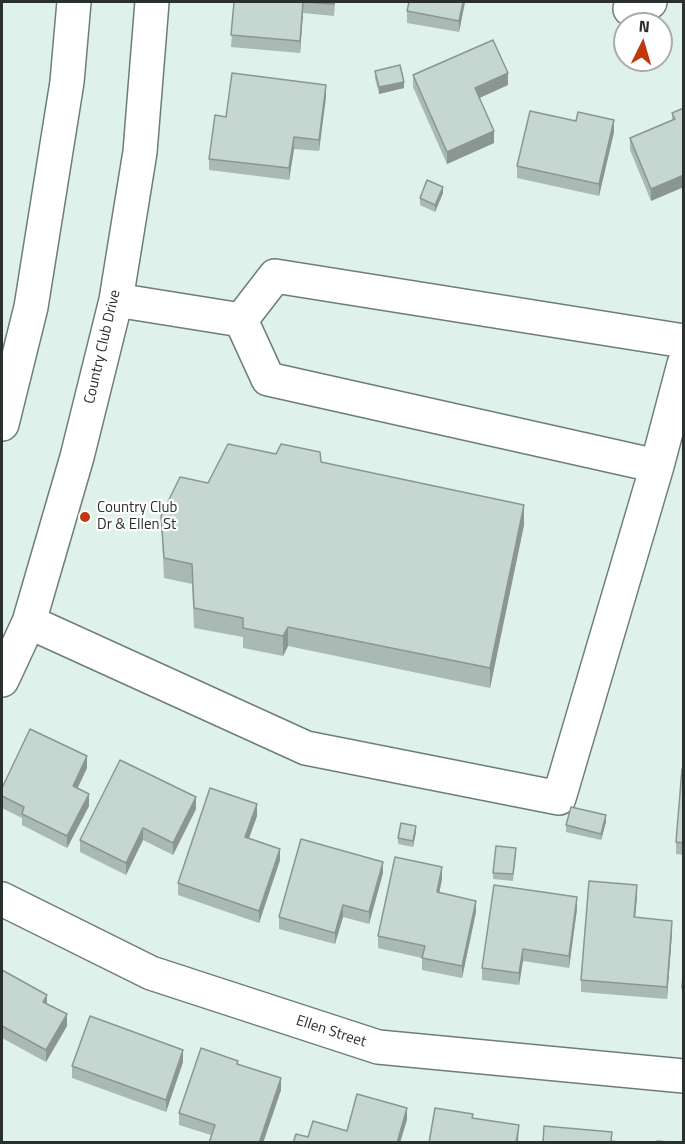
<!DOCTYPE html>
<html>
<head>
<meta charset="utf-8">
<style>
	body { margin:0 }
	#map { position:relative; width:685px; height:1144px; overflow:hidden; background:#dff1eb; font-family:"Titillium Web",sans-serif }
	canvas { display:block }
	.frame { position:absolute; inset:0; border:3px solid #29302e; pointer-events:none }
	.north { position:absolute; left:613px; top:12px; width:60px; height:60px; box-sizing:border-box; background:#fff; border:2px solid #a9acab; border-radius:50%; rotate:5deg; font-size:16px; font-weight:700; line-height:24px; text-align:center; color:#29302e }
	.north::after { content:''; display:block; margin:auto; width:21px; height:27px; background:#c1380f; clip-path:polygon(50% 0,100% 100%,50% 72%,0 100%) }
</style>
</head>
<body>
<div id="map">
<canvas width="685" height="1144"></canvas>
<div class="frame"></div>
<div class="north">N</div>
</div>
<script>
const c = document.querySelector('canvas').getContext('2d');
c.lineJoin = 'round';
function stroke(path, color, width, dash) { c.strokeStyle = color; c.lineWidth = width; c.lineCap = dash ? 'butt' : 'round'; c.setLineDash(dash || []); c.stroke(path); }
function paint(path, color) { c.fillStyle = color; c.fill(path, 'evenodd'); }
function write(font, color, halo, rows, align = 'center') {
  c.font = font + ' "Titillium Web",sans-serif'; c.lineWidth = 4.5; c.setLineDash([]); c.textBaseline = 'middle'; c.strokeStyle = halo; c.fillStyle = color; for (const [text, x, y, turn = 0] of rows) {
    c.save(); c.translate(x, y); c.rotate((+turn || 0) * Math.PI / 180); c.textAlign = isNaN(turn) ? turn : align; if (halo) c.strokeText(text, 0, 0); c.fillText(text, 0, 0); c.restore();
  }
}
const minor = new Path2D(`
	M630,9L650,2
	M116,300L241,320L275,276L684,341
	M241,320L268,379L657,466
	M2,424L31,307L67,82L74,2
	M29,622L306,748L559,798L657,466L684,364
	M2,680L29,622L77,457L116,300L140,152L152,2
	M2,899L151,973L378,1047L684,1076`);
stroke(minor, '#6e7d78', 36);
stroke(minor, '#fff', 33);
paint(new Path2D(`
	M234,2H335L334,16L303,13L300,53L231,47Z
	M465,2L459,32L407,23V11Z
	M375,71L404,88L379,94L375,78Z
	M413,75L508,85L479,98L494,143L447,164L413,87Z
	M326,97L319,151L294,149L289,180L209,170V159L226,117Z
	M684,108L651,201L630,150V138L672,120V113Z
	M576,121L614,132L599,196L517,178V166Z
	M443,193L435,212L420,205V198Z
	M276,454L321,462L524,525L490,688L288,646L283,656L243,648V637L194,628L192,584L164,578L161,516L208,483Z
	M87,768L77,788L89,806L67,848L22,825V818L2,808V788Z
	M684,769V855L676,854V842Z
	M196,809L173,855L143,840L126,875L80,852V840Z
	M257,816L249,838L280,860L259,923L178,895V883Z
	M606,822L601,840L566,832V825Z
	M416,832L413,847L398,844V838Z
	M516,854L513,881L493,879V873Z
	M383,873L369,924L343,917L335,944L279,929V917Z
	M442,879L439,893L476,912L462,978L422,970V958L378,948V936Z
	M637,897L635,917L672,933L667,999L581,992V980Z
	M577,909L569,968L523,961L519,985L482,980V968Z
	M684,964V1000H682Z
	M2,970L47,1004L67,1026L46,1062L2,1038Z
	M183,1062L166,1112L72,1078V1066Z
	M238,1064L281,1090L263,1143H209L211,1135L179,1125V1113Z`), '#aab9b4');
paint(new Path2D(`
	M303,2V13L300,53V41Z
	M463,2H465L459,32V21Z
	M508,73V85L475,100V88Z
	M404,82V88L379,94V87Z
	M326,85V97L319,151V140Z
	M614,120V132L599,196V184Z
	M494,131V143L447,164V152Z
	M294,137V149L289,180V168Z
	M684,175V187L651,201V189Z
	M443,187V193L435,212V205Z
	M524,505V525L490,688V668Z
	M288,627V646L283,656V636Z
	M87,756V768L73,798V786Z
	M89,794V806L67,848V836Z
	M196,797V809L173,855V843Z
	M257,804V816L245,849V837Z
	M606,815V822L601,840V834Z
	M416,826V832L413,847V841Z
	M143,828V840L126,875V863Z
	M280,849V860L259,923V911Z
	M383,862V873L369,924V912Z
	M442,867V879L437,904V892Z
	M637,885V897L634,929V917Z
	M577,897V909L569,968V956Z
	M476,901V912L462,978V966Z
	M343,905V917L335,944V933Z
	M672,921V933L667,999V987Z
	M523,949V961L519,985V973Z
	M47,995V1007L43,1002Z
	M67,1014V1026L46,1062V1050Z
	M183,1050V1062L166,1112V1100Z
	M281,1078V1090L263,1143H259Z
	M407,1108V1120L400,1143H397Z
	M519,1125L518,1143H516Z`), '#8b9692');
const building = new Path2D(`
	M234,2H334V4L303,2L300,41L231,35Z
	M409,2H463L459,21L407,11Z
	M493,40L508,73L475,88L494,131L447,152L413,75Z
	M400,65L404,82L379,87L375,71Z
	M232,73L326,85L319,140L294,137L289,168L209,159L215,115L226,117Z
	M684,108V175L651,189L630,138L675,119L672,113Z
	M530,111L576,121L578,112L614,120L599,184L517,166Z
	M427,180L443,187L435,205L420,198Z
	M228,444L276,454L281,444L320,452L321,462L524,505L490,668L288,627L283,636L243,628V618L194,608L192,564L164,558L161,516L180,477L208,483Z
	M30,729L87,756L73,786L89,794L67,836L22,814L24,807L2,796V788Z
	M120,760L196,797L173,843L143,828L126,863L80,840Z
	M682,769H684V843L676,842Z
	M210,788L257,804L245,837L280,849L259,911L178,883Z
	M571,807L606,815L601,834L566,825Z
	M401,823L416,826L413,841L398,838Z
	M301,839L383,862L369,912L343,905L335,933L279,917Z
	M496,846L516,848L513,874L493,873Z
	M395,857L442,867L437,892L476,901L462,966L422,958L425,946L378,936Z
	M589,881L637,885L634,917L672,921L667,987L581,980Z
	M494,885L577,897L569,956L523,949L519,973L482,968Z
	M684,964V988H682Z
	M2,970L47,995L43,1002L67,1014L46,1050L2,1026Z
	M90,1016L183,1050L166,1100L72,1066Z
	M201,1048L238,1061L237,1064L281,1078L259,1143H209L215,1125L179,1113Z
	M357,1094L407,1108L397,1143H293L296,1134L308,1137L313,1121L347,1131Z
	M435,1108L473,1114L472,1118L519,1125L516,1143H429Z
	M544,1126L612,1132L611,1141L627,1143H543Z
	M657,1141L682,1143H657Z`);
paint(building, '#c6d7d1');
stroke(building, '#8b9692', 1.5);
for (const [x, y, r, color] of [
	[85,517,6,"#c1380f"]
]) { const dot = new Path2D(); dot.arc(x, y, r, 0, 2 * Math.PI); c.fillStyle = color; c.fill(dot); stroke(dot, '#fff', 2); }
write('15px', '#29302e', '#fff', [
	["Country Club Drive",103,347,-77],
	["Ellen Street",331,1032,18]
]);
write('15px', '#29302e', '#fff', [
	["Country Club",97,508],
	["Dr & Ellen St",97,525]
], 'left');
</script>
</body>
</html>
